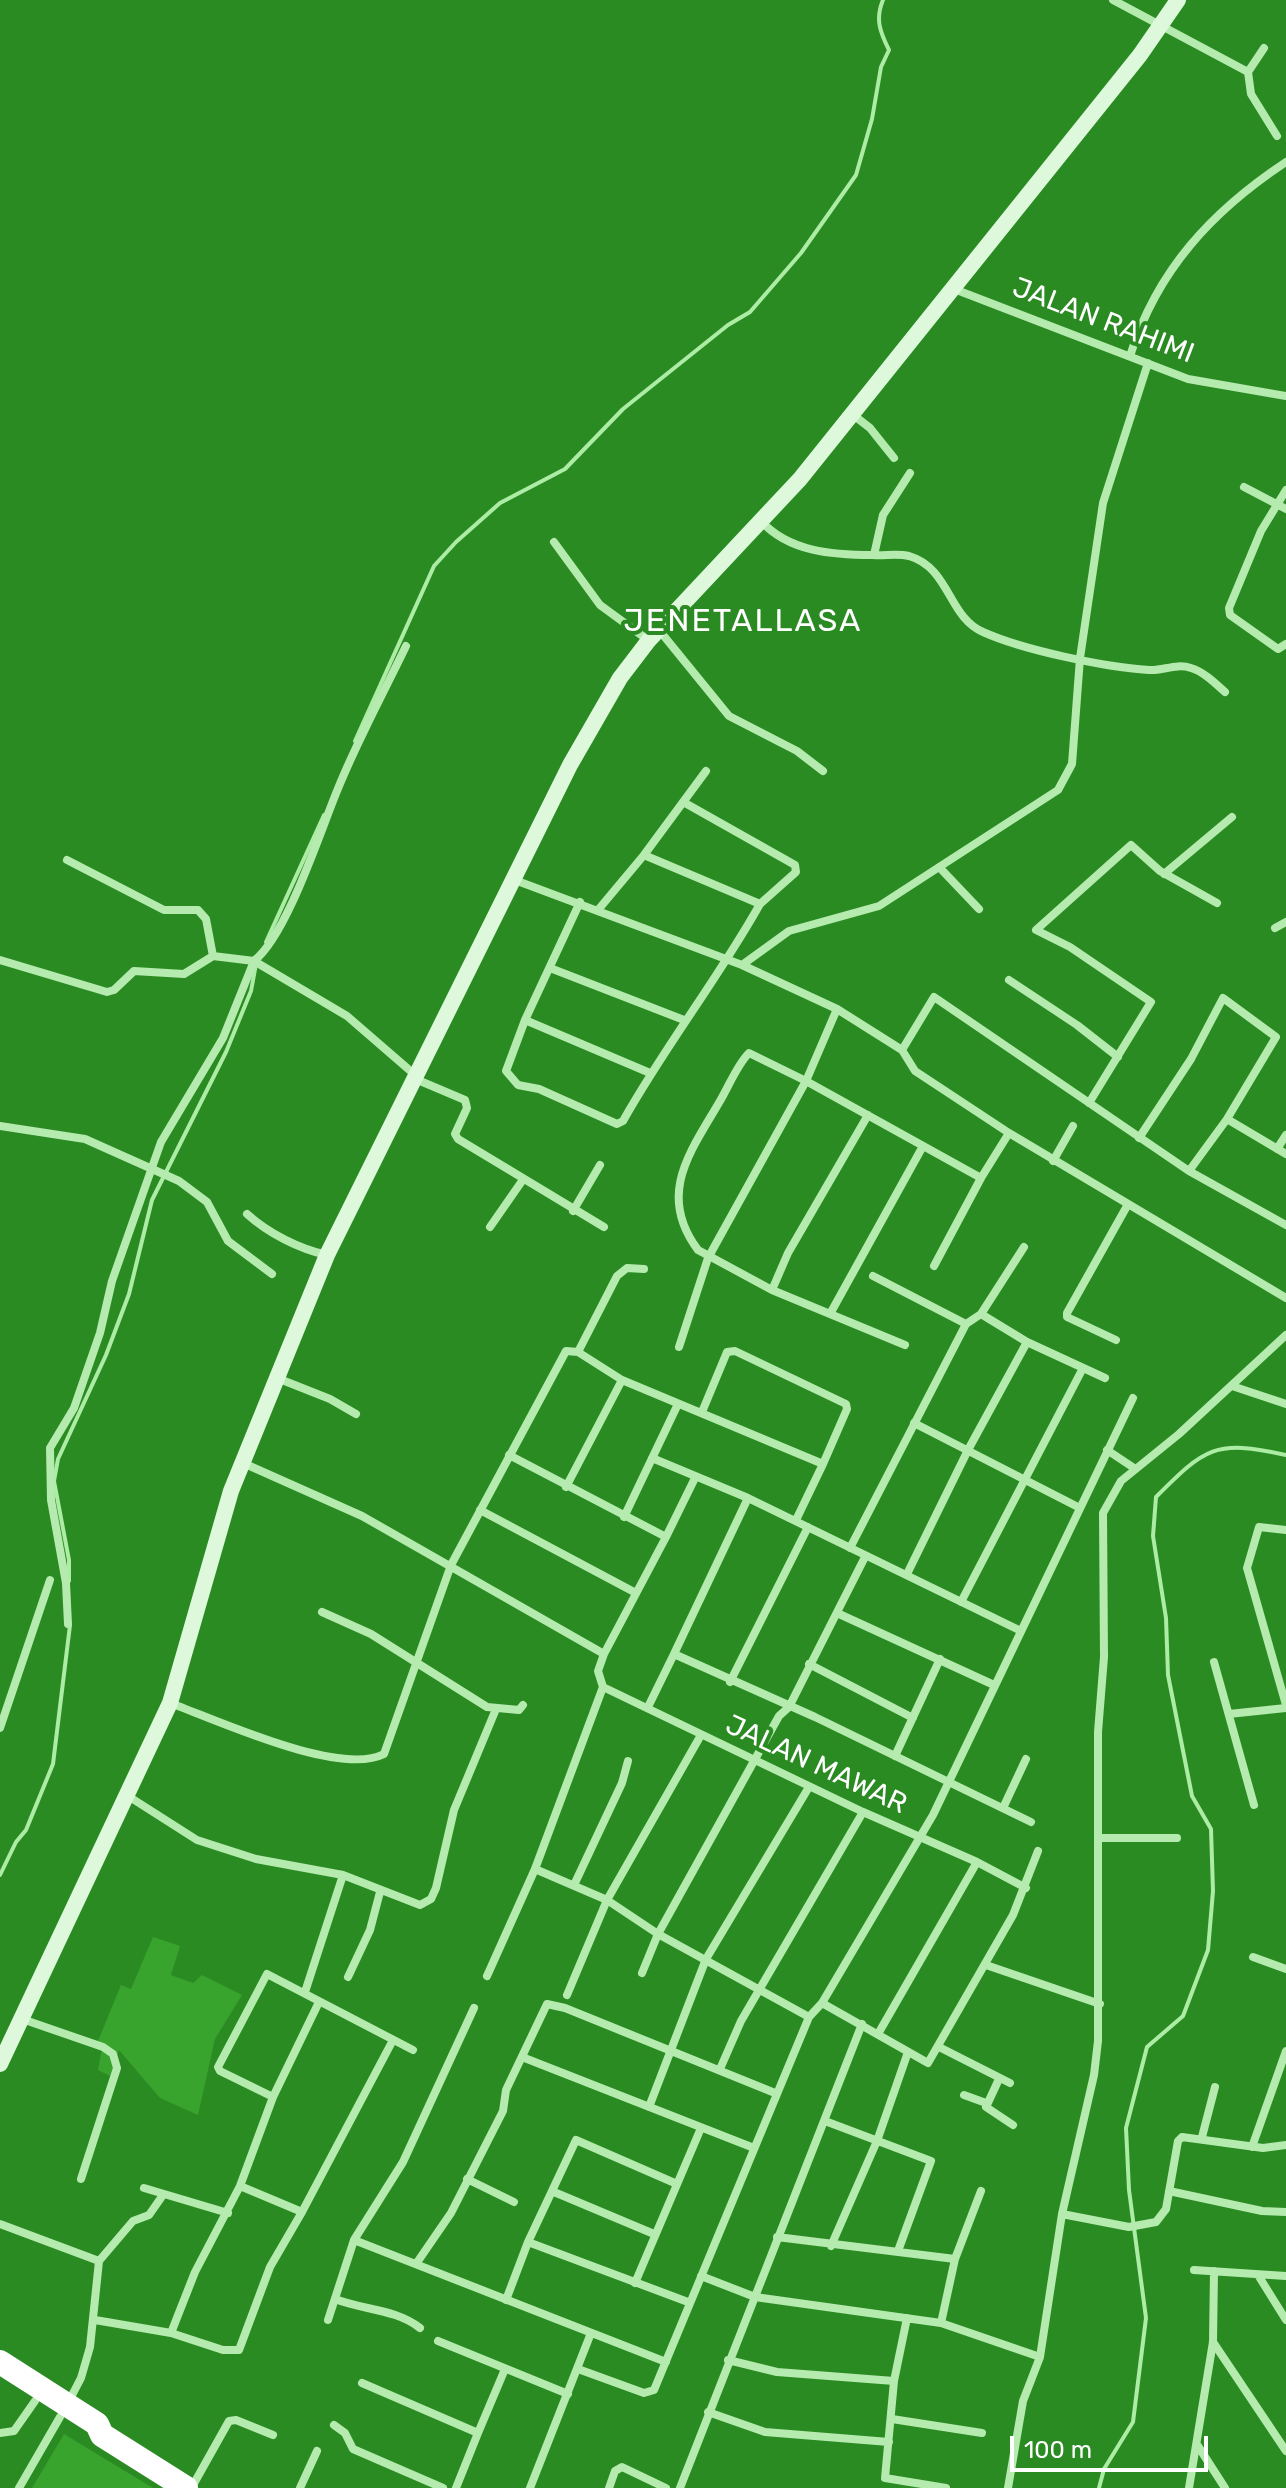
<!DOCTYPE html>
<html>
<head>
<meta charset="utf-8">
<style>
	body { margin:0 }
	#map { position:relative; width:1286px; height:2488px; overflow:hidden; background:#2b8b23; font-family:Rubik,sans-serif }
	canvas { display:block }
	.scale { position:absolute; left:1010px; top:2436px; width:198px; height:36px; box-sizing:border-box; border:4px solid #fff; border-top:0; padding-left:10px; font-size:24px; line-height:28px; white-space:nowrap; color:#fff; -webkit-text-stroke:6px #2b8b23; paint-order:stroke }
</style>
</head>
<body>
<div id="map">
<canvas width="1286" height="2488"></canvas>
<div class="scale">100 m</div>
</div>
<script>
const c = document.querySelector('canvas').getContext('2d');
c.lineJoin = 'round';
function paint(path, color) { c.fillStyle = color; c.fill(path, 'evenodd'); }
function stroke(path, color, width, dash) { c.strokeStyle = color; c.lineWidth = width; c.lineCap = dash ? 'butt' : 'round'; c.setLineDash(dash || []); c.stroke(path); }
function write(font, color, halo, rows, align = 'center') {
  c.font = font + ' Rubik,sans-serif'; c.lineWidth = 8; c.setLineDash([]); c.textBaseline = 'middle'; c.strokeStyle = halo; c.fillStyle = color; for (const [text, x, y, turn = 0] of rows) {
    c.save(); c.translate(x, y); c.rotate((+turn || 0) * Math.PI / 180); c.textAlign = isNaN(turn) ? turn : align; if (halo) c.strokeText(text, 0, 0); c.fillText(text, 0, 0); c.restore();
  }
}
paint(new Path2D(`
	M153,1937L180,1946L171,1975L193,1983L202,1975L242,1995L215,2039L198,2115L160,2098L119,2050L110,2076L98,2070L102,2048L98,2041L121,1985L131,1989Z
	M64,2434L153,2488H32Z`), '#38a32d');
stroke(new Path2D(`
	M355,741L434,566L456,542L500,503L565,469L623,409L728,325L750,312L801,253L856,175L872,119L881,67L889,50C880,32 875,19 883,0
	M266,942L324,815
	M69,1581V1560L54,1481L58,1459L106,1355L129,1294L152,1200L226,1052L251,991L256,964
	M0,1875L16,1842L26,1830L53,1764L70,1625
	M1099,2488L1104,2469L1133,2422L1146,2318L1129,2190L1126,2128L1147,2047L1183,2016L1208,1950L1213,1891L1211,1829L1192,1796L1168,1675L1166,1618L1153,1536L1156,1497C1205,1448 1215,1439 1286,1455`), '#aceca4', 4);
stroke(new Path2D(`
	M1113,0L1248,72L1251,94L1277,136
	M1248,72L1264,48
	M954,289L1188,379L1286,396
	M1130,356C1157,270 1212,211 1286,162
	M852,414L870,428L894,458
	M1244,487L1286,509
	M1286,490L1261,531L1229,608L1230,615L1278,649L1286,644
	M761,521C789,552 833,555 873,555C885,556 897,553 909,556C950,568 948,617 983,632C1023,650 1104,667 1149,670C1163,671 1176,663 1191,668C1204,672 1215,683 1225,692
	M554,542L600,605L648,640
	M874,555L883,515L910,473
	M659,630L729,716L797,751L823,771
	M685,803L795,865L796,872L760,904
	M67,860L164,910H198L206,919L213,956
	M940,868L979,909
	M1164,874L1232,817
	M512,879L742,965L837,1009L902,1050L915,1071L1009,1133L1286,1298
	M580,902L525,1020L506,1071L518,1085L539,1089L617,1124L623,1121C665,1046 718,979 760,904L644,855
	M598,910L644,855L706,771
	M1275,928L1286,922
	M0,960L107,992L114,990L134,971L184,974L213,956L254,961L347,1016L414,1074
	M742,965L789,931L879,906L1058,790L1072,764L1080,658L1103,503L1148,363
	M550,968L684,1020
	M1009,980L1077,1025L1118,1057
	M525,1020L650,1073
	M902,1050L934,997L1189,1171L1286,1225
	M413,1078L465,1100L467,1108L455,1134L458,1139L604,1227
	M1089,1103L1151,1002L1070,947L1036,930L1131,845L1160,871L1217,903
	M1227,1119L1286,1154
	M0,1126L85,1139L179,1181L207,1202L228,1241L272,1274
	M1139,1138L1191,1059L1223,998L1276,1037L1227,1119L1189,1171
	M1277,1149L1286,1135
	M1053,1161L1073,1126
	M573,1211L600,1165
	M247,1214C268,1233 299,1249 327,1255
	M490,1227L522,1181
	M934,1266L981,1178
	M873,1276L966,1324
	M772,1290L788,1253L868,1115
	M830,1314L923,1146
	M981,1314L1027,1342L1105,1378
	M1116,1340L1067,1317V1313L1127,1206
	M905,1345L772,1290L698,1250C656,1194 691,1151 720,1101C729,1086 737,1065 749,1053L806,1081L981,1178L1009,1133
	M679,1347L708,1258L806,1081L837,1009
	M578,1352L617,1276L627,1268L644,1269
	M277,1378L330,1399L356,1414
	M1232,1386L1286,1404
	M702,1412L727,1352L735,1351L846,1404L847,1409L823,1464
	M914,1423L1078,1507
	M1107,1450L1134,1468
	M509,1455L666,1537L604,1654
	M652,1458L748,1498L1021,1631
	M243,1463L362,1516L604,1654L598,1671L603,1687L863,1812L977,1862L1026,1888
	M566,1487L622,1380
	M748,1498L674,1654L815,1717L1031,1822
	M480,1510L636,1593
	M624,1517L678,1404
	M1286,1530L1259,1527L1247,1568L1286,1705
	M666,1537L695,1478
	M850,1548L966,1324L981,1314L1024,1247
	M907,1574L968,1450L1027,1342
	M961,1602L1083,1368
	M322,1612L371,1634L487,1707L519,1710L523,1705
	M837,1613L994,1685
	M68,1624L66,1583L51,1500L50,1448L74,1408L100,1333L112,1281L161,1142L223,1038L254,961C287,935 320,832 337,791C357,741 383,694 406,646
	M1214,1662L1254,1805
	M809,1664L913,1718
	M730,1682L808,1527
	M603,1687L535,1869L607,1900L658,1934L809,2017L822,2003L928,2063L1013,1915L1038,1851
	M170,1703C217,1720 339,1777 384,1754L451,1565L566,1351L578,1352L622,1380L823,1464L796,1520
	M648,1707L674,1654
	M1229,1714L1286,1708
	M0,1728L50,1580
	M895,1756L940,1659
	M128,1796L197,1840L256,1859L343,1875L420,1905L431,1899L436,1888L454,1810L496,1709
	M1003,1808L1026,1759
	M1099,1838H1177
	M574,1885L622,1783L628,1761
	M1253,1957L1286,1969
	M986,1965L1100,2004
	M642,1973L658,1934L779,1716L789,1707L865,1557
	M487,1976L535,1869
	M348,1977L370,1930L380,1892
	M305,1992L343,1875
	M567,1995L607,1900L701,1735
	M822,2003L933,1815L1133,1398
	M22,2019L103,2047L113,2054L117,2068L81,2179
	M878,2034L977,1862
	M939,2047L1010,2083
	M522,2057L754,2148
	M720,2069L741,2021L863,1812
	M999,2079L986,2107L1013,2125
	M964,2095L986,2103
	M273,2097L220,2071L218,2067L267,1974L413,2050
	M649,2107L706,1959L809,1787
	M825,2121L931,2161L898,2251
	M1202,2137L1215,2087
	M1252,2147L1286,2051
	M467,2179L514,2202
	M144,2188L228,2213
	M1169,2191L1262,2211L1286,2212
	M554,2192L654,2234
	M302,2212L393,2040
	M1062,2214L1129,2227L1156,2222L1166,2209L1178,2141L1182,2137L1263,2148L1286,2145
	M0,2224L99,2261
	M777,2237L955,2259
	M354,2240L666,2362
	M528,2242L688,2302
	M831,2246L877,2141L908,2052
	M416,2264L451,2213L503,2111L506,2090L547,2004L565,2008L775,2093
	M1194,2270L1286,2276
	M1258,2275L1286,2320
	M701,2276L755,2297L941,2323L1040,2357
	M635,2283L701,2128
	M335,2299C363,2310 396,2309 420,2328
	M506,2300L528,2242L576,2140L677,2184
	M907,2318L894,2381L885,2478L946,2488
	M95,2320L171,2333L223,2350H239L270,2267L302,2212L240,2186
	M328,2320L354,2240L403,2162L474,2008
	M941,2323L955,2259L981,2191
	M171,2333L195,2272L240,2186L273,2097L319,2002
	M438,2341L568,2394
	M1213,2342L1286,2451
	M728,2360L777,2372L894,2381
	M578,2369L644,2393L654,2390L809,2017
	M362,2383L478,2433L456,2488
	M69,2401L81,2378L90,2347L99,2261L133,2221L149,2215L163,2195
	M708,2412L765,2432L889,2442
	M892,2419L982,2433
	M334,2425L345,2433L353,2449L443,2488
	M0,2433L14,2431L35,2401
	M478,2433L505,2369
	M1198,2446L1225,2488
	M192,2487L229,2421L236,2420L273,2435
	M19,2488L60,2417
	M300,2488L317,2451
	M530,2488L591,2333
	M609,2488L615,2471L622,2467L666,2488
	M680,2488L862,2024
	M1008,2488L1023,2401L1040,2357L1062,2214L1094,2075L1098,2041V1732L1104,1657L1103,1513L1121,1481L1179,1434L1286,1335
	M1189,2488L1213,2342L1214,2271`), '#b6ebb0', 8);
stroke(new Path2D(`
	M0,2064L170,1703L231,1491L327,1255L570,765L620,678L649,640L800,479L1140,55L1178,0`), '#ddf8db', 16);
stroke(new Path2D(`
	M0,2362L97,2424L102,2435L186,2488`), '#fff', 24);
write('28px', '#fff', '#2b8b23', [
	["JALAN RAHIMI",1103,321,21],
	["JALAN MAWAR",816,1765,25]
]);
c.letterSpacing = '2px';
write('32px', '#fff', '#2b8b23', [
	["JENETALLASA",743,622]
]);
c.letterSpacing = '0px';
</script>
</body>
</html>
